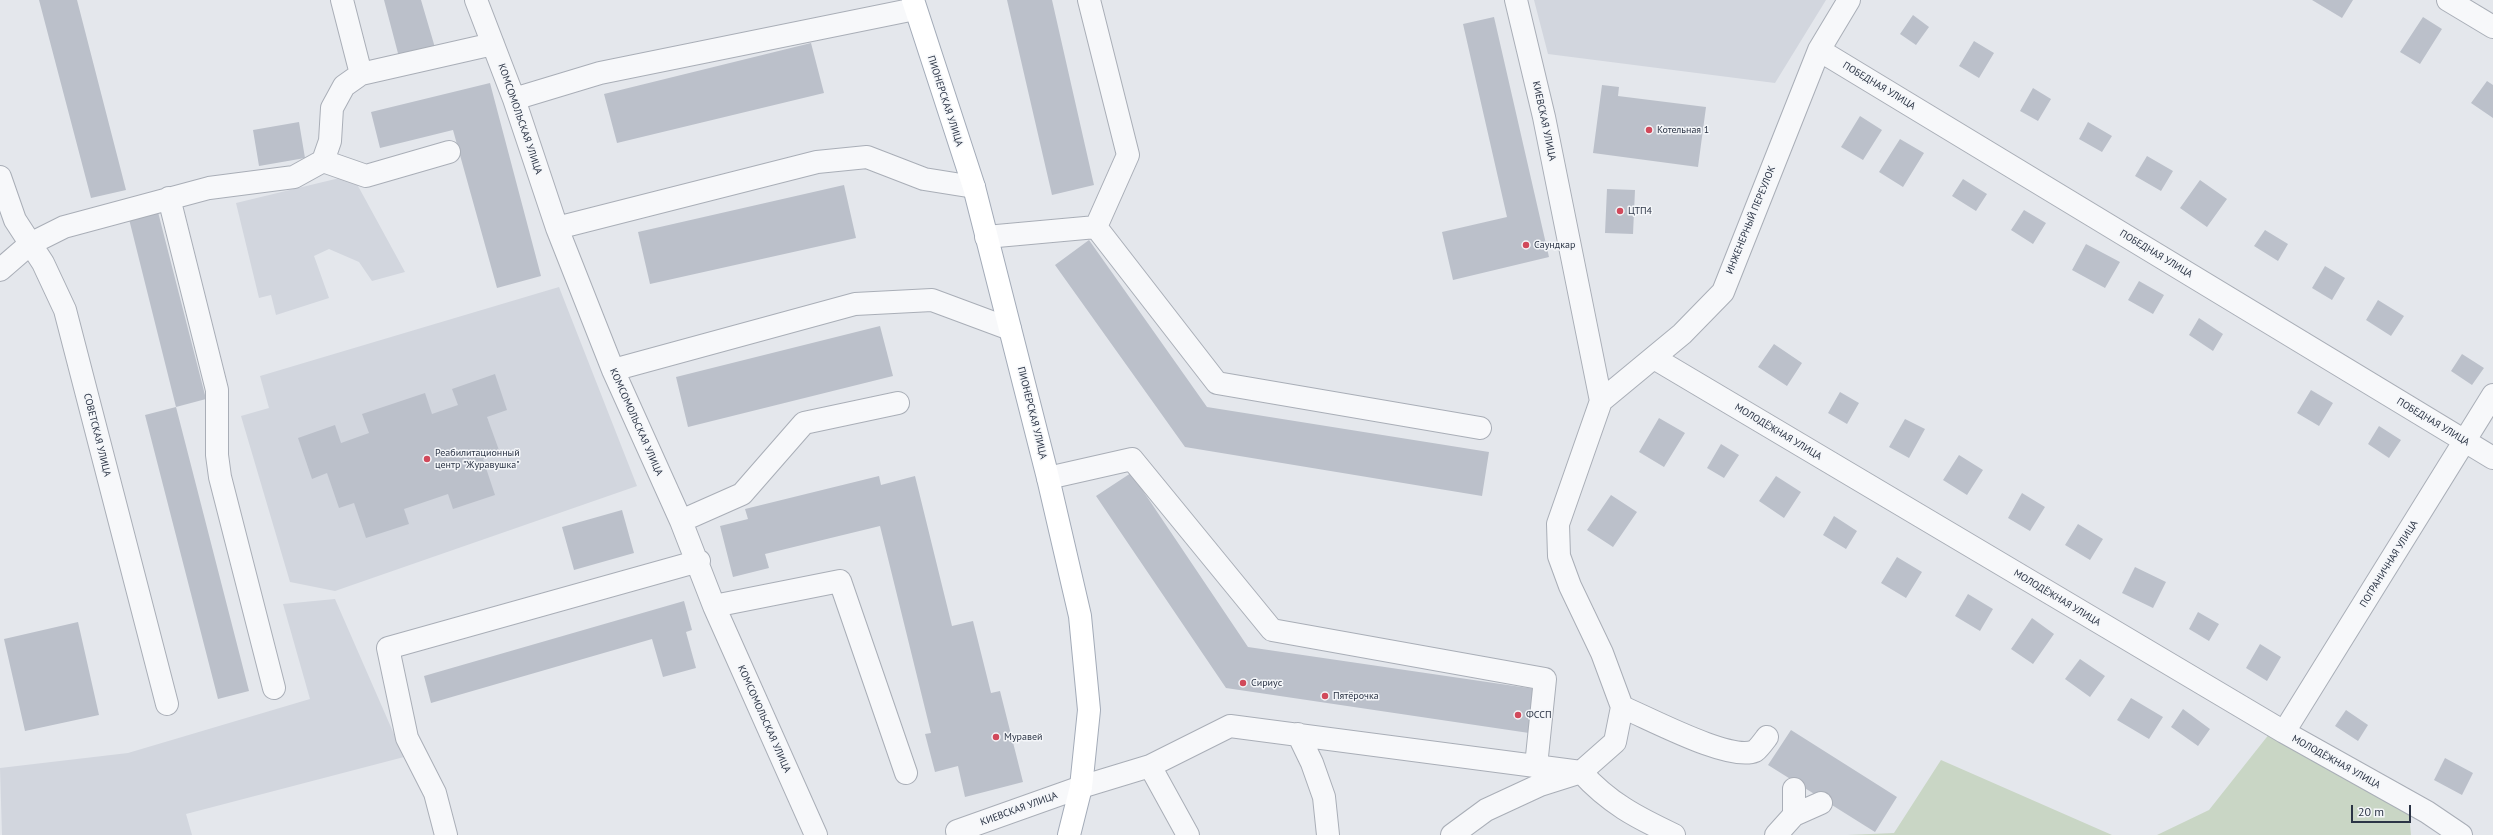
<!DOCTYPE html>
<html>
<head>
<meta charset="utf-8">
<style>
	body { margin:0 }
	#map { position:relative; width:2493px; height:835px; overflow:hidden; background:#e4e7ec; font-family:"PT Sans",sans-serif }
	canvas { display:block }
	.scale { position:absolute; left:2351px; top:805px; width:60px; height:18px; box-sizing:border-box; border:2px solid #2b3445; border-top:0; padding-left:5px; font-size:12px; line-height:14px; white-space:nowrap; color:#2b3445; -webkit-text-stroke:3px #f4f6f9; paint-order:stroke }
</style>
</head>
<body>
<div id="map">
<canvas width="2493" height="835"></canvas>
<div class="scale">20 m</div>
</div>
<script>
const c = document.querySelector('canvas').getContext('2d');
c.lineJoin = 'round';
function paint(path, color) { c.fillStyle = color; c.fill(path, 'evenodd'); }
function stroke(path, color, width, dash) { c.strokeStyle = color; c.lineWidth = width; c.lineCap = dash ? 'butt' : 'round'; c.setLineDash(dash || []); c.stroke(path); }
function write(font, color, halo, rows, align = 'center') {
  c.font = font + ' "PT Sans",sans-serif'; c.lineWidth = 3; c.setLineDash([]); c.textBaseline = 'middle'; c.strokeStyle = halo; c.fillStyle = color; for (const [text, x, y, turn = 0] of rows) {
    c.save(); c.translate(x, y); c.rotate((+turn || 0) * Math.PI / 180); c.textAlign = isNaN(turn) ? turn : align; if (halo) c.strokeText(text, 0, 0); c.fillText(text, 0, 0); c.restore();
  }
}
paint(new Path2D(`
	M1534,0H1826L1775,83L1548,54Z
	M352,175L405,272L372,281L359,262L329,249L314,256L329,298L276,315L271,295L259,298L236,203Z
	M559,287L637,486L335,591L290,582L241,416L269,408L260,376Z
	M335,599L404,757L186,814L192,835H2L0,768L128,753L310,699L283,604Z`), '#d2d6de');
paint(new Path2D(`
	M2270,733L2409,812L2411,835H2157L2209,810Z
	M1941,760L2112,835H1847L1894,833Z`), '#c9d6c5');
paint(new Path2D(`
	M39,0H77L126,190L91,198Z
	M384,0H421L436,51L400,61Z
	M1007,0H1052L1094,185L1052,195Z
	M2312,0H2353L2342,18Z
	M1913,15L1929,27L1916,45L1900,34Z
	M1494,17L1549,257L1453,280L1442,232L1507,217L1463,24Z
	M2423,17L2442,29L2420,64L2400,52Z
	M1974,41L1994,53L1979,78L1959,66Z
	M811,43L824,93L617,143L604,94Z
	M2487,81L2493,85V118L2471,103Z
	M490,83L541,276L497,288L453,130L380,148L371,112Z
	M1602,85L1619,87L1618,96L1706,107L1698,167L1593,153Z
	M2033,88L2051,99L2038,121L2020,111Z
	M1860,116L1882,130L1863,160L1841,147Z
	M299,122L305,158L259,166L253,130Z
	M2088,122L2112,136L2102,152L2079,139Z
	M1900,139L1924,153L1903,187L1879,172Z
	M2147,156L2173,171L2161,191L2135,176Z
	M1963,179L1987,194L1976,211L1952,196Z
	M2200,180L2227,199L2207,227L2180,208Z
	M844,185L856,238L650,284L638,232Z
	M1607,189L1635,190L1633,234L1605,233Z
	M2024,210L2046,223L2033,244L2011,230Z
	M158,212L206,399L176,407L129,219Z
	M2265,230L2288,244L2278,261L2254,246Z
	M1089,240L1207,407L1489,452L1482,496L1185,447L1055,265Z
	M2086,244L2120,262L2105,288L2072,270Z
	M2325,266L2345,278L2332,300L2312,288Z
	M2139,281L2164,295L2153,314L2128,300Z
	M2378,300L2404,316L2391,336L2366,320Z
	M2199,318L2223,334L2213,351L2189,335Z
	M880,326L893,376L688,427L676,377Z
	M1774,344L1802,363L1787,386L1758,367Z
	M2462,354L2484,368L2472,385L2451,371Z
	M495,374L507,410L487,417L500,453L483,459L495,495L453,509L448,494L404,509L409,524L366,538L354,503L339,508L327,473L312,479L298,438L335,425L341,443L369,433L362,414L425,393L432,414L458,405L452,389Z
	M2311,390L2333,403L2319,426L2297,413Z
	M1840,392L1859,403L1847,424L1828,413Z
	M176,407L249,691L218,699L145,415Z
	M1659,418L1685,433L1664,467L1639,452Z
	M1905,419L1925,429L1909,458L1889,447Z
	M2379,426L2401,440L2389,458L2368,444Z
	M1721,444L1739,455L1724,478L1707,468Z
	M1959,455L1983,470L1967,495L1943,480Z
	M1131,473L1248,647L1535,689L1529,733L1226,688L1096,496Z
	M879,476L881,485L915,476L952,626L973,621L991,693L1000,691L1023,782L965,797L958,766L935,772L925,734L931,733L880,526L765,554L769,568L733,577L720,526L748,519L745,509Z
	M1776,476L1801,492L1784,518L1759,501Z
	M2022,493L2045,507L2030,531L2008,518Z
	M1611,495L1637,512L1613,547L1587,530Z
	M622,510L634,553L574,570L562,527Z
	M1834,516L1857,531L1846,549L1823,535Z
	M2078,524L2103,539L2090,560L2065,545Z
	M1897,557L1922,572L1906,598L1881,583Z
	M2135,567L2166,582L2153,608L2122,593Z
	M1968,594L1993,609L1980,631L1955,616Z
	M684,601L692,630L686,632L696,668L663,677L652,639L431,703L424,676Z
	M2198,612L2219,624L2209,641L2189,629Z
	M2032,618L2054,634L2033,664L2011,649Z
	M78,622L99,715L25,731L4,639Z
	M2260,644L2281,657L2267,681L2246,668Z
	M2080,659L2105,676L2090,697L2065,679Z
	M2131,698L2163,717L2149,739L2117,720Z
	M2183,709L2210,729L2198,746L2171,727Z
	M2346,710L2368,725L2358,741L2335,726Z
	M1791,730L1897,797L1875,832L1768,765Z
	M2445,758L2473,773L2462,795L2434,780Z`), '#bbc0ca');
const minor = new Path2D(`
	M342,0L361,74
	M476,0L514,99L557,228L613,370L681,521L714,606L816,835
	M1089,0L1128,155L1096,227
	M2448,0L2493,27
	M1819,50L2493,458
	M514,99L600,73L915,9
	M323,161L366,176L449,152
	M0,177L15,220L43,263L65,310L167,704
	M169,198L217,390V455L220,477L274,688
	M557,228L817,162L867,157L924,179L974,187
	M986,237L1096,227L1217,383L1480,428
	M0,270L30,244L64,227L209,188L294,177L323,161L330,141L332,108L344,86L361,74L493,44
	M1654,358L2284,732L2427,812L2461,835
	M613,370L855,304L932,300L1010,329
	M1601,401L1682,334L1723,292L1819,50L1849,0
	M1048,478L1132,459L1272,630L1545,679L1536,766
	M681,521L742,494L804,423L898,403
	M714,606L840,581L906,773
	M1622,707C1649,718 1730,762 1755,751C1759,748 1764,741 1767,737
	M2284,732L2493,395
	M1298,734L1312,763L1324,797L1328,835
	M1150,766L1188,835
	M1794,815L1821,803
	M957,831L1081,787L1150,766L1230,726L1581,772L1615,742L1622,707L1602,653L1570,586L1559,556L1558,524L1601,401L1544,117L1516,0
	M446,835L435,793L407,738L388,648L699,561
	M1452,835L1486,810L1540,785L1581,772C1609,803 1636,817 1674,835
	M1776,835L1794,815V789`);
const major = new Path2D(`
	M913,0L974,187L1048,478L1080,616L1089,710L1081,787L1069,835`);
stroke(minor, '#a9aeb7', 24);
stroke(major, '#a3abb8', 24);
stroke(minor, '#f7f8fa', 22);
stroke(major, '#fff', 22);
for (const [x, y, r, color] of [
	[1649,130,4,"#d1495b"],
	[1620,211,4,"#d1495b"],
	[1526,245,4,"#d1495b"],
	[427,459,4,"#d1495b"],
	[1243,683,4,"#d1495b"],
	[1325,696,4,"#d1495b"],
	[1518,715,4,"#d1495b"],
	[996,737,4,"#d1495b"]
]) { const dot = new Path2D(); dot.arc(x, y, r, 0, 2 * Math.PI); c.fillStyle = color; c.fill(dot); stroke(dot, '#f4f6f9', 1.5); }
write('10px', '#2b3445', '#f4f6f9', [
	["ПОБЕДНАЯ УЛИЦА",1879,86,31],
	["ПИОНЕРСКАЯ УЛИЦА",945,101,72],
	["КОМСОМОЛЬСКАЯ УЛИЦА",520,119,71],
	["КИЕВСКАЯ УЛИЦА",1544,121,78],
	["ИНЖЕНЕРНЫЙ ПЕРЕУЛОК",1751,220,-68],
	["ПОБЕДНАЯ УЛИЦА",2156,254,31],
	["ПИОНЕРСКАЯ УЛИЦА",1032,413,76],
	["КОМСОМОЛЬСКАЯ УЛИЦА",636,422,66],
	["ПОБЕДНАЯ УЛИЦА",2433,422,31],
	["МОЛОДЁЖНАЯ УЛИЦА",1778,432,31],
	["СОВЕТСКАЯ УЛИЦА",97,435,76],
	["ПОГРАНИЧНАЯ УЛИЦА",2389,564,-58],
	["МОЛОДЁЖНАЯ УЛИЦА",2057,598,31],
	["КОМСОМОЛЬСКАЯ УЛИЦА",764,719,66],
	["МОЛОДЁЖНАЯ УЛИЦА",2336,762,29],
	["КИЕВСКАЯ УЛИЦА",1019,809,-20]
]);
write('10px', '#2b3445', '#f4f6f9', [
	["Котельная 1",1657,130],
	["ЦТП4",1628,211],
	["Саундкар",1534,245],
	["Реабилитационный",435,453],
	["центр \"Журавушка\"",435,465],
	["Сириус",1251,683],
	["Пятёрочка",1333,696],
	["ФССП",1526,715],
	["Муравей",1004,737]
], 'left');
</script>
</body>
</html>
